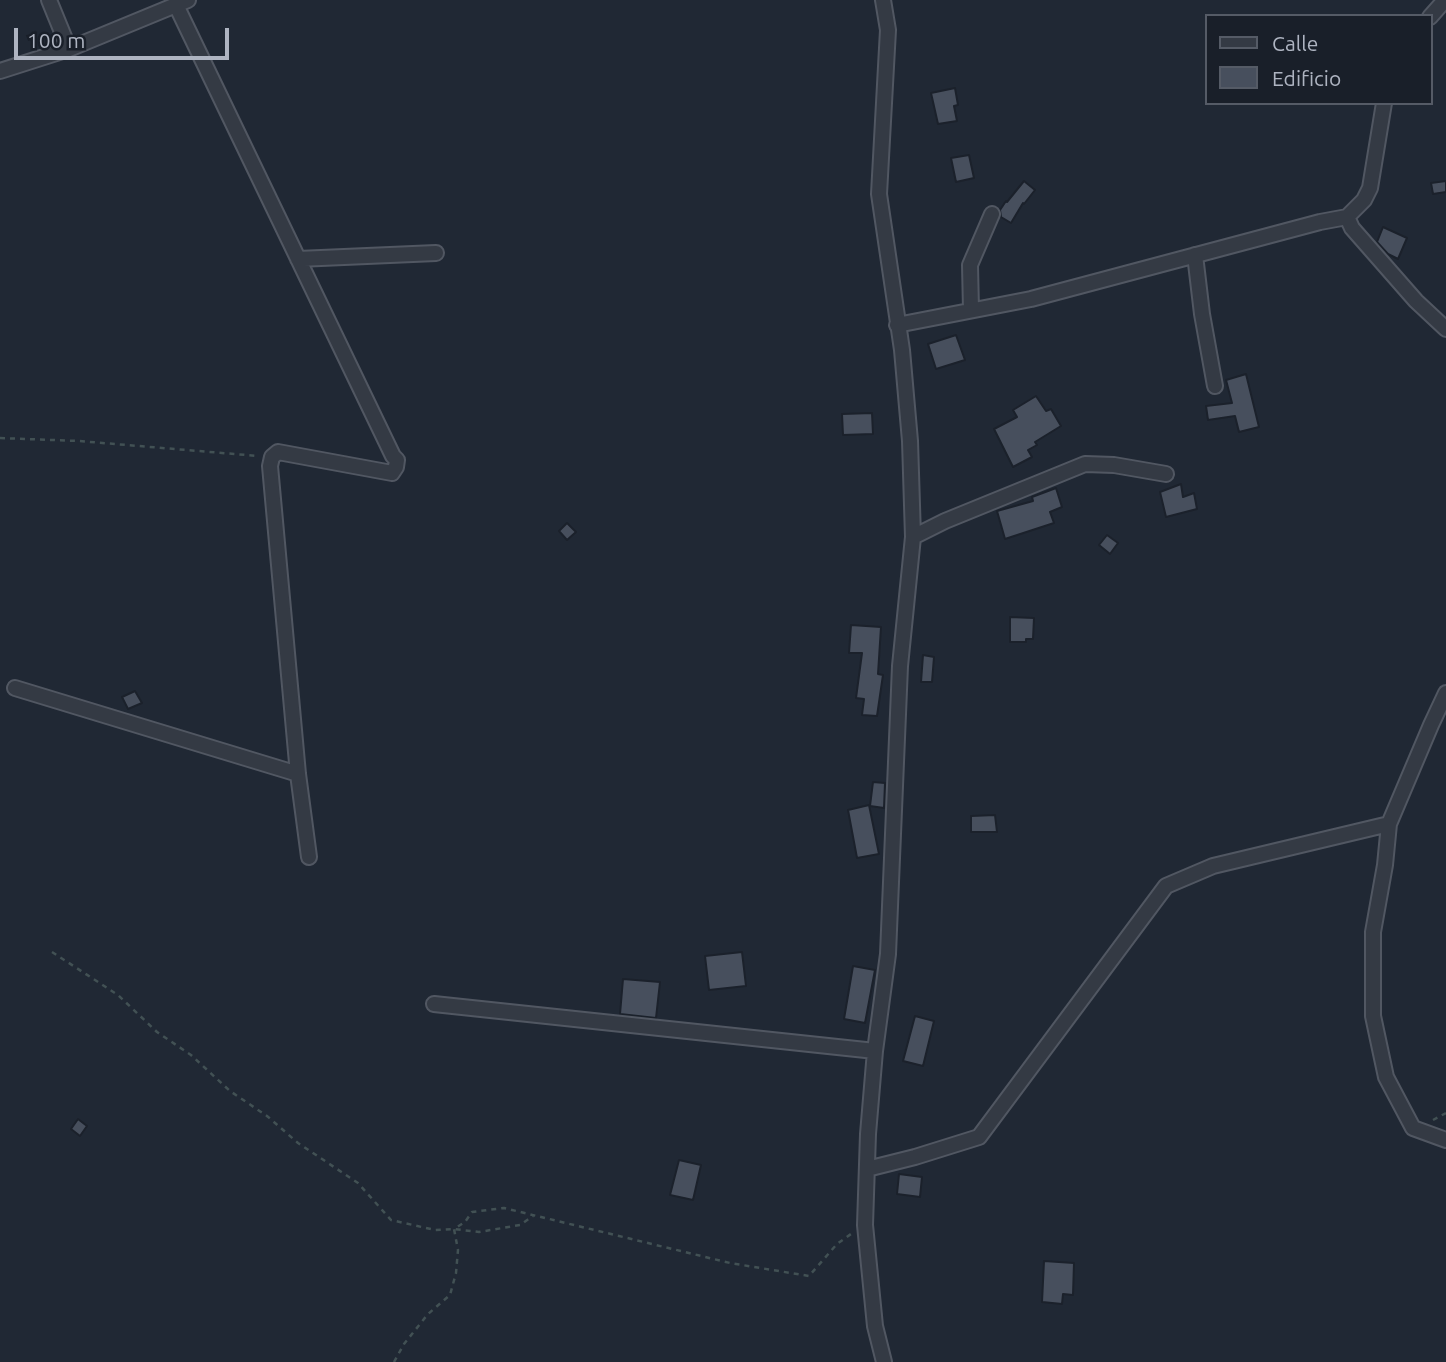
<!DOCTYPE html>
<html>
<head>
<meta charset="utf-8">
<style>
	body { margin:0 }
	#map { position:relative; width:1446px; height:1362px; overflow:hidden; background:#202834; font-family:Ubuntu,sans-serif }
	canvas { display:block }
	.legend { position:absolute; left:1205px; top:14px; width:228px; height:91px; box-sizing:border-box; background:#191f29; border:2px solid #555b66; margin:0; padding:9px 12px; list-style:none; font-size:21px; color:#aeb4c1 }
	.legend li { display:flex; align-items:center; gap:14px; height:35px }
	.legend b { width:35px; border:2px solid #555b66 }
	.scale { position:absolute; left:14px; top:28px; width:215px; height:32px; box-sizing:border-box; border:4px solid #aeb4c1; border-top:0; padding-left:9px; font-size:21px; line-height:24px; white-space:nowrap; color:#aeb4c1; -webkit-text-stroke:5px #191f29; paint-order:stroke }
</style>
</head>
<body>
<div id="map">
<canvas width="1446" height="1362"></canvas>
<ul class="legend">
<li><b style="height:9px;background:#343a44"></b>Calle</li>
<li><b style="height:19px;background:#474f5d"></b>Edificio</li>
</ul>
<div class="scale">100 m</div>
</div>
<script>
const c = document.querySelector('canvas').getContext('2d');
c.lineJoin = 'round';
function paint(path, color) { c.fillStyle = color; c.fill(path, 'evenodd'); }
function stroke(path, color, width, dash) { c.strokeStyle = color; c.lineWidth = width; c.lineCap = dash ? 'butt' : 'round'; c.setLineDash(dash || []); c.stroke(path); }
const building = new Path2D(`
	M955,88L958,105L954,106L957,121L938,124L931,93Z
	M969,155L974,178L956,182L951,158Z
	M1024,181L1035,190L1024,204L1023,203L1011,223L1001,217L1000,210L1006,201L1007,202Z
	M1446,181V192L1433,194L1431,183Z
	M1383,227L1407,238L1398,259L1388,254L1377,242Z
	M956,335L965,360L936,369L928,344Z
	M1246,374L1259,427L1239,432L1235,416L1208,420L1206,406L1232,403L1226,380Z
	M1036,396L1046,411L1051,409L1061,426L1035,442L1037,445L1028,450L1032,457L1013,467L994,429L1017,417L1013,410Z
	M872,413L873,434L843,435L842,414Z
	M1181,484L1183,497L1194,493L1197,509L1166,517L1160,492Z
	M1056,488L1062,507L1050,512L1054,523L1005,539L997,511L1033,501L1032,497Z
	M567,523L576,532L567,540L559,531Z
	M1107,535L1118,543L1110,554L1099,545Z
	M1010,617L1034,618L1033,639H1026V642H1010Z
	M851,625L881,627L878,674L883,675L877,716L862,715L864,699L856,698L862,653H849Z
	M923,655L934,657L932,682H921Z
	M135,691L142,703L128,709L122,697Z
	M873,782L885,783L884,808L870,806Z
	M869,805L879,854L857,858L848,810Z
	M995,815L997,832H971V816Z
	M742,952L746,986L709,990L705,956Z
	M853,966L875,970L865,1023L844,1019Z
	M623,979L660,982L656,1018L620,1014Z
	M915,1016L934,1021L923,1066L903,1061Z
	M78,1119L87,1126L80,1136L71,1129Z
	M679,1160L701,1165L693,1200L670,1195Z
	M899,1174L922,1177L920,1197L897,1194Z
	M1044,1261L1074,1263L1073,1295L1063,1294L1062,1304L1042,1302Z`);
paint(building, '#474f5d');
stroke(building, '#1b212b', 2);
const minor = new Path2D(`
	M49,0L69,49
	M883,0L888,30L879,194L902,350L910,441L913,537L900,666L888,954L875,1051L868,1134L865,1225L875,1326L884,1362
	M176,5L393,456L397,460L396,467L392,473L278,452L272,457L270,466L298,774L309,857
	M1430,17L1445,0
	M0,71L69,49L188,0
	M1347,217L1364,200L1370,188L1384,103
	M1195,255L1202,314L1215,386
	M298,259L436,253
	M971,310L970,265L992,214
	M897,325L1031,299L1320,222L1347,217L1352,228L1416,301L1446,329
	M913,537L945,521L1085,464L1114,465L1166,474
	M15,688L298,774
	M1446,693L1431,725L1389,824L1385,865L1373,932V1016L1386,1077L1413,1128L1446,1140
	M434,1004L875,1051
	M867,1169L915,1157L979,1137L1166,886L1213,866L1389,824`);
stroke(minor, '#515762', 18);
stroke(new Path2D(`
	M0,438L79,441L258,456
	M52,952L118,995L157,1032L191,1055L230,1091L267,1116L298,1143L358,1183L391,1220L435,1230L454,1229L479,1232L520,1225L533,1216
	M1433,1120L1446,1113
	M394,1362L404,1344L428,1314L450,1295L456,1273L458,1250L454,1229L465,1222L472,1212L504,1208L730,1263L809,1276L837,1244L851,1234`), '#425154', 2.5, [5, 5]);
stroke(minor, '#343a44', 14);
</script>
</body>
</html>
